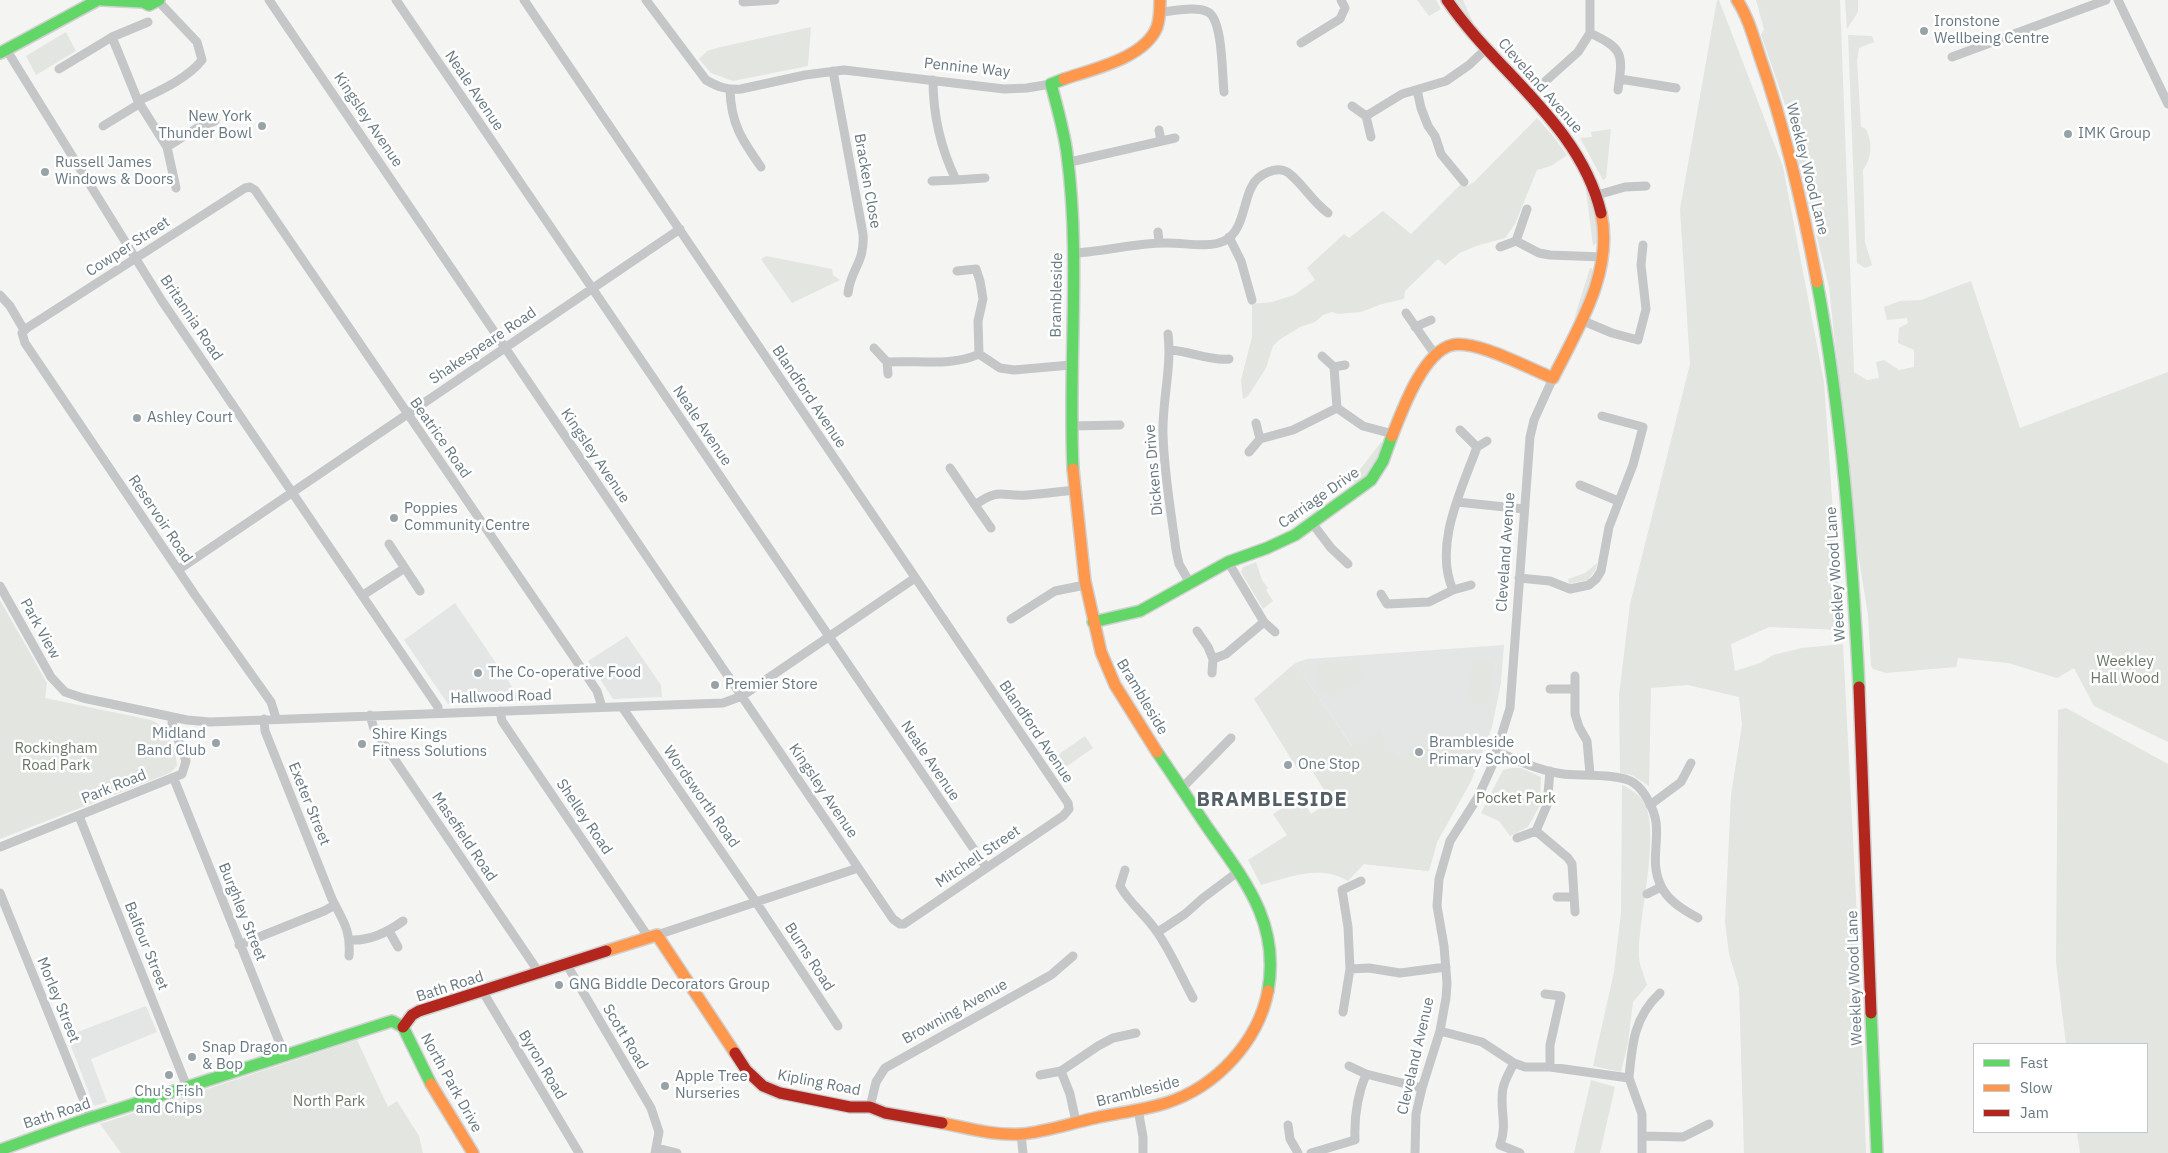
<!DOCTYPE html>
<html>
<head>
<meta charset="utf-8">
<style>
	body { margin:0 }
	#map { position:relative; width:2168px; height:1153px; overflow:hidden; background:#f4f4f3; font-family:"IBM Plex Sans",sans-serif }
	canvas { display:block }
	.legend { position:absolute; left:1973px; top:1043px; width:175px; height:90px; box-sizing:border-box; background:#fff; border:1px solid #c2c9cc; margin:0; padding:6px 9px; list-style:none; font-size:15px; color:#677880 }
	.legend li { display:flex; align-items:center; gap:10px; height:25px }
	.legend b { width:25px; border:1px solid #c2c9cc }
</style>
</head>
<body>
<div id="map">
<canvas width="2168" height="1153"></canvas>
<ul class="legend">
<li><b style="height:6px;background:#63d668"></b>Fast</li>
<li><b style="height:6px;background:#ff974d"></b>Slow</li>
<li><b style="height:6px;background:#b3261e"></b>Jam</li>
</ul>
</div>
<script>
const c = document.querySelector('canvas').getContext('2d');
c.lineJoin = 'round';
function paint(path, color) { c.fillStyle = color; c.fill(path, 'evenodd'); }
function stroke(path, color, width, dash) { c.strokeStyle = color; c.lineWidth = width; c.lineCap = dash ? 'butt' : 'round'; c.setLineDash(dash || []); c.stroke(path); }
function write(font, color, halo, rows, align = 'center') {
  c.font = font + ' "IBM Plex Sans",sans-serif'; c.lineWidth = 5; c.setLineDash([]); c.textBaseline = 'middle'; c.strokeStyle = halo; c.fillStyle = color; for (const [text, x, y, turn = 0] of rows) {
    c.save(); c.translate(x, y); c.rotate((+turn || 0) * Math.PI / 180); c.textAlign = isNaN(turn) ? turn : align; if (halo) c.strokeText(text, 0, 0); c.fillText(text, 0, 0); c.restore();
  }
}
paint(new Path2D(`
	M455,603L522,701L448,704L404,640Z
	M627,636L661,685L662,697L613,699L588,661Z
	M1504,645L1501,683L1492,727L1471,781L1437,842L1429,871L1364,864L1373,776L1295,663L1307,659Z
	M146,1006L157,1032L91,1059L107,1102L94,1106L67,1036Z`), '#e4e5e5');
paint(new Path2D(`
	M1417,0H1436L1441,9L1429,16Z
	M1456,0H1463L1474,25Z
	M1717,0H1719L1783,167L1824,382L1841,630L1769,627L1731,644L1735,671L1760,663L1773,655L1802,648L1843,644L1859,957L1866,1153H1744L1739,987L1729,954L1725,922L1731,795L1742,725L1739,697L1688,685L1651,688L1649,786L1632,775L1620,773L1619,695L1630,604L1690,364L1680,209Z
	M1756,0H1840L1854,372L1867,380L1879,378L1876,362L1884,360L1899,370L1914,367V350L1898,343L1899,328L1908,323L1907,318L1887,320L1884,307L1900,301L1921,300L1971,281L2020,428L2168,372V742L2094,706L2074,668L2057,678L2008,663L1958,658L1956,667L1886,673L1873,669L1871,666L1868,615L1856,541L1829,287L1784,101L1761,35L1764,29Z
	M1845,0H1858V12L1847,29Z
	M811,27L808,66L733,81L711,73L699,59L707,51L721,47Z
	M66,32L76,51L36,75L26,56Z
	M1848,35L1872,36L1874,42L1859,48L1857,61L1861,127L1865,128C1873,140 1872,159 1863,170L1865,242L1872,265L1865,268L1857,263Z
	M1537,118L1553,136L1567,155L1551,166L1537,170L1515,224L1505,238L1476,246L1460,253L1445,265L1438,259L1405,291L1404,299L1382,304L1361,312L1338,314L1332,312L1323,315L1315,322L1300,327L1279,340L1273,346L1266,368L1248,396L1243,399L1241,380L1252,337V304L1272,302L1294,295L1315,280L1307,268L1344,234L1349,238L1383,211L1411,234L1460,185L1467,186L1474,182Z
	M1611,129L1606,178L1603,180L1580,138L1592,137L1591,132Z
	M1585,182L1595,208L1597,242L1593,246Z
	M766,256L832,269L833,275L840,280L792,303L761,259Z
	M1590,268H1592C1596,284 1582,305 1574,319Z
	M1381,442L1384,445L1378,465L1358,485L1352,480Z
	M1256,562L1262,580L1268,588L1266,590L1273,601L1263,609L1241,572L1243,567Z
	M1597,563L1596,569L1588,580L1569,584L1568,579L1585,573Z
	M0,600L47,683L45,698L151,720C168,727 176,748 177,766L170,773L0,839Z
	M1358,660L1362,679L1337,696L1321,692L1319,689L1317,664Z
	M1474,660L1493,663L1487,705L1470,702L1468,690Z
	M1295,663L1352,746L1379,730L1398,759L1413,749L1435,740L1475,753L1479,759L1471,781L1437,842L1429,871L1364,864L1348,881C1321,864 1289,877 1261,885L1248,860L1287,835L1273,814L1300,797L1311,814L1331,801L1308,764L1298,770L1254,699Z
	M2066,708L2168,764V1153H2080L2077,1132H2147V1044H2066L2056,962L2058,710Z
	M1085,736L1093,748L1060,771L1052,759Z
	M1511,768H1521L1541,777L1540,805L1528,827L1510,836L1499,821L1481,813L1503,770Z
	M1622,785C1631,789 1640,795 1645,804C1660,836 1639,915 1639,952C1638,963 1644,975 1647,985L1633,1002L1628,1043L1621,1072L1593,1066L1614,972L1621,913Z
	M357,1040L388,1107L397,1101L419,1136L423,1153H121L100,1124Z
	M1591,1080L1615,1087L1600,1153H1574Z`), '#e3e5e0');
const fast = new Path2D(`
	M102,0L142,2
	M139,0L149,5L159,0
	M0,53L98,0
	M1064,79L1051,84C1057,107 1064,130 1067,154C1081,258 1068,364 1073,469
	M1817,282C1842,415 1852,551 1859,687
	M1093,622L1140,611L1228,562L1267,548L1295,535L1371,480L1383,461L1392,436
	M1157,752C1175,778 1192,805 1210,831C1246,882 1280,924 1268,991
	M1871,1013L1877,1153
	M0,1150L78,1122L392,1021L403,1027L431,1084`);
const slow = new Path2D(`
	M1737,0C1749,18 1754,40 1761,60C1786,132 1803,207 1817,282
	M1064,79C1093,69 1145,58 1157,27C1160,18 1160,9 1160,0
	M1392,436C1402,411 1423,352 1452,345C1475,339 1530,369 1553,378C1578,328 1614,272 1601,213
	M1073,469L1085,581L1101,652L1115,685L1157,752
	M606,951L657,935L735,1053
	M431,1084L473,1153
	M942,1123C968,1128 995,1136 1021,1134C1046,1132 1071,1123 1095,1118C1118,1113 1143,1110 1166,1103C1216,1087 1258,1042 1268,991`);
const jam = new Path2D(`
	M1447,0C1496,72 1580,124 1601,213
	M1859,687L1871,1013
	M403,1027L412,1015L419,1011L606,951
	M735,1053L746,1070L763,1086L780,1093L850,1107H870L885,1113L942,1123`);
stroke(fast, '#d0d1d1', 14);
stroke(slow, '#d0d1d1', 14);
stroke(jam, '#d0d1d1', 14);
stroke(new Path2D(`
	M269,0L893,919L900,924H904L1063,816L1069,809L1068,803L524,0
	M396,0L986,867
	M646,0L706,80C718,87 727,90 741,89L805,75L844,70L1004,89L1027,88L1051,84
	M1590,0V33C1624,49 1623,54 1618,90
	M2118,0L2168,104
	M743,2L775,0
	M1161,12C1175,11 1195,6 1208,12C1223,20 1222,75 1224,92
	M148,22L112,37L138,101L167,147L176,188
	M1301,43L1340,19L1345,8L1341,0
	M6,49L162,301L438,707V713
	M1952,57L2106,0
	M59,69L112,37
	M833,71L863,234C865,263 851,268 848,293
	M1620,79L1676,88
	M933,80C933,115 941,149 956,180L985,178
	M730,90C731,124 742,140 761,167
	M1417,90L1421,108L1428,126L1435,136L1441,154L1464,182
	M1530,95L1578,52L1590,33
	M138,101C159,91 187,79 202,60L197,42L158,1
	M1352,106L1366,116
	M103,126L139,104
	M1159,130L1161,141
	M1371,137L1366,116L1402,94L1446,81L1469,65L1487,48
	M167,147L197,128L215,121
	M1070,162L1175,138
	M932,181L956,180
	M1597,195L1625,187L1646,186
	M1527,209L1516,241L1539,253L1550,255L1602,257
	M1158,232L1159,243
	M1229,237L1241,261L1252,300
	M1500,247L1516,241
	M1073,253C1104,252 1134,243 1164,243C1183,242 1207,249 1224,241C1243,232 1243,204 1251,188C1257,174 1279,163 1291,175C1305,187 1312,201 1328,213
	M0,295L10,306L24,330
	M1406,313L1436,356
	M1581,320L1612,333L1638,340L1646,309L1641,265L1643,245
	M1415,327L1431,320
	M1168,334C1172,367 1162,401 1163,434C1164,473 1171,512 1176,550L1179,564L1190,583
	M874,348L887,362L888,374
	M1170,350C1190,351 1209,361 1229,359
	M979,354L1000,368L1014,370L1071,365
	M1322,356L1334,367L1337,408
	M887,362C918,360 951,367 979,354L978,321L983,299L980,281L976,269L957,271
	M1334,367L1345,365
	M1337,408L1363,426L1393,434
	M1071,426L1120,425
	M1260,439L1293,430L1337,408
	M1477,447L1487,441
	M1249,452L1260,439L1256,423
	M950,468L975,505
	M1580,485L1618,501
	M1457,502L1524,509
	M1312,523L1331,548L1348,564
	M991,528L975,505C999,487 1002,497 1027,495C1042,494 1058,492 1074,490
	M389,544L420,591
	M178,570L680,229
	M1519,578L1550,581L1570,589L1589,585L1596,579L1601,571L1609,527L1633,465L1643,427L1602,416
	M0,586L51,677L65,692L83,698L187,720L210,722L723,703L742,696L915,578
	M1453,590L1471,585
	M1381,594L1387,604L1429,602L1453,590C1433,545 1462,489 1477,447L1460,430
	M363,595L405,568
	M1011,619L1055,591L1085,585
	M1264,622L1275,632
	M1197,631L1208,647L1213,659
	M1212,673L1213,659L1226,654L1264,622L1228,562
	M1575,676V714L1579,727L1587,741L1590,774
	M1550,689H1574
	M622,707L752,896L838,1026
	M500,711L502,721L508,730L649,938
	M370,715L374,729L540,974
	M276,718L271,702L195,595L25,343L22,333L27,328L245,188L250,187L255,190L597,691L602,707
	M264,719L265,731L332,899C343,921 351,930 349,956
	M1498,752C1519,761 1540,771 1563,774C1580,776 1620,773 1634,783C1645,791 1654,809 1656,822C1659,844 1650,863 1661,886C1668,901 1684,910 1698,918
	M1550,771L1547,805L1536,831L1568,858L1572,864L1575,912
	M174,779L285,1056
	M1181,789L1231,738
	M1650,805L1681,782L1691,763
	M79,816L187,1087
	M1517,838L1536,831
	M0,847L182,774L186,761L172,723L173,717
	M1125,870L1120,886C1129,903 1146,915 1157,932C1171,952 1181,976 1193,998
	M1361,881L1342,890L1348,927L1350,969L1369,968L1400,973L1446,967
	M0,893L91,1118
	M1647,894L1661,887
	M1557,897H1573
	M389,931L398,947
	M1158,932L1185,914L1203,898L1239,871
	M657,935L858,868
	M350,940C369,941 388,932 403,921
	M239,945L324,911L335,905
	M567,965L651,1108L659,1132L655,1153
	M483,992L579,1153
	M1545,994L1561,996L1550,1045V1067
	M1343,1012L1350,969
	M1440,1031L1482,1042L1514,1063L1525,1067H1550L1629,1078L1642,1114V1153
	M1514,1063C1510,1071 1505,1079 1503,1088C1499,1109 1508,1123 1500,1145L1520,1153
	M1349,1066L1366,1074
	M1040,1075L1061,1071
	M1629,1078C1632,1044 1634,1017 1660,993
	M870,1107L876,1082L885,1068L1051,975L1073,956
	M1138,1109L1143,1137V1153
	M1076,1122L1070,1094L1061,1071L1098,1046L1113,1038L1136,1033
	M1288,1125L1290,1139L1298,1153
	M1021,1134L1023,1153
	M1643,1136L1683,1137L1709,1124
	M657,1148L677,1153
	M1311,1153L1355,1140C1354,1116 1357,1096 1366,1074L1422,1088
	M1415,1153L1416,1114L1422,1088L1440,1031L1446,998L1447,983L1444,946L1437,906L1439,879L1450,841L1478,797L1492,766L1510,708L1530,437L1534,420L1553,378`), '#c4c6c7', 9);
stroke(fast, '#63d668', 11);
stroke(slow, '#ff974d', 11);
stroke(jam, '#b3261e', 11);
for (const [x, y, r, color] of [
	[1924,31,5,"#98a3a8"],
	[262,126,5,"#98a3a8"],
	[2068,134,5,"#98a3a8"],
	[45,172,5,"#98a3a8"],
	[137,418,5,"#98a3a8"],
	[394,518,5,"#98a3a8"],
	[478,673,5,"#98a3a8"],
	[715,685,5,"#98a3a8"],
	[216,743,5,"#98a3a8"],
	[362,744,5,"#98a3a8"],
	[1419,752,5,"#98a3a8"],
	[1288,765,5,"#98a3a8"],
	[559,985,5,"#98a3a8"],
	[192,1057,5,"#98a3a8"],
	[169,1075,5,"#98a3a8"],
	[665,1086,5,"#98a3a8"]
]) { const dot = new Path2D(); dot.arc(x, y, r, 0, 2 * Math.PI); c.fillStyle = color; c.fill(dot); stroke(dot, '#fff', 2); }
write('15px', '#677880', '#fff', [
	["Ironstone",1934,22],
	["Wellbeing Centre",1934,39],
	["New York",252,117,"right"],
	["Thunder Bowl",252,134,"right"],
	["IMK Group",2078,134],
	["Russell James",55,163],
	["Windows & Doors",55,180],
	["Ashley Court",147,418],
	["Poppies",404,509],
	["Community Centre",404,526],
	["The Co-operative Food",488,673],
	["Premier Store",725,685],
	["Midland",206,734,"right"],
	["Band Club",206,751,"right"],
	["Shire Kings",372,735],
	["Fitness Solutions",372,752],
	["Brambleside",1429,743],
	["Primary School",1429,760],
	["One Stop",1298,765],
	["GNG Biddle Decorators Group",569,985],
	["Snap Dragon",202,1048],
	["& Bop",202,1065],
	["Apple Tree",675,1077],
	["Nurseries",675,1094],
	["Chu's Fish",169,1092,"center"],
	["and Chips",169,1109,"center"]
], 'left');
write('15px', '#677880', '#fff', [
	["Pennine Way",967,68,6],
	["Cleveland Avenue",1540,86,49],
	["Neale Avenue",474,91,56],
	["Kingsley Avenue",368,120,56],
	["Weekley Wood Lane",1807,169,76],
	["Bracken Close",867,181,80],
	["Cowper Street",128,247,-33],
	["Brambleside",1057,295,-89],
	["Britannia Road",191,318,56],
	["Shakespeare Road",483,346,-34],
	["Blandford Avenue",809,397,56],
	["Neale Avenue",702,426,56],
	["Beatrice Road",440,438,55],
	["Kingsley Avenue",595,456,56],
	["Dickens Drive",1154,470,-95],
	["Carriage Drive",1319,498,-35],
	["Reservoir Road",160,519,56],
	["Cleveland Avenue",1506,552,-86],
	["Weekley Wood Lane",1836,574,-94],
	["Park View",40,629,61],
	["Hallwood Road",501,697,-2],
	["Brambleside",1142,697,59],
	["Blandford Avenue",1036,732,56],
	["Neale Avenue",930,761,56],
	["Park Road",114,787,-22],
	["Kingsley Avenue",823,791,56],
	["Wordsworth Road",701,797,55],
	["Exeter Street",309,804,68],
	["Shelley Road",584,817,56],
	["Masefield Road",464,837,56],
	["Mitchell Street",978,857,-34],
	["Burghley Street",242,912,68],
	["Balfour Street",146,946,68],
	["Burns Road",809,957,57],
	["Weekley Wood Lane",1855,978,-92],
	["Bath Road",450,987,-18],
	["Morley Street",58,1000,68],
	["Browning Avenue",955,1012,-29],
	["Scott Road",625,1037,59],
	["Cleveland Avenue",1416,1056,-77],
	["Byron Road",542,1065,59],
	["North Park Drive",451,1083,61],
	["Kipling Road",819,1083,11],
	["Brambleside",1138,1092,-14],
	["Bath Road",57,1114,-18]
]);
write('15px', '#6b7865', '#fff', [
	["Weekley",2125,662],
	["Hall Wood",2125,679],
	["Rockingham",56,749],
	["Road Park",56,766],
	["Pocket Park",1516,799],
	["North Park",329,1102]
]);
c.letterSpacing = '1px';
write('bold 20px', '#546066', '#fff', [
	["BRAMBLESIDE",1272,800]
]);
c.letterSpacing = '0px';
</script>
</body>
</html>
